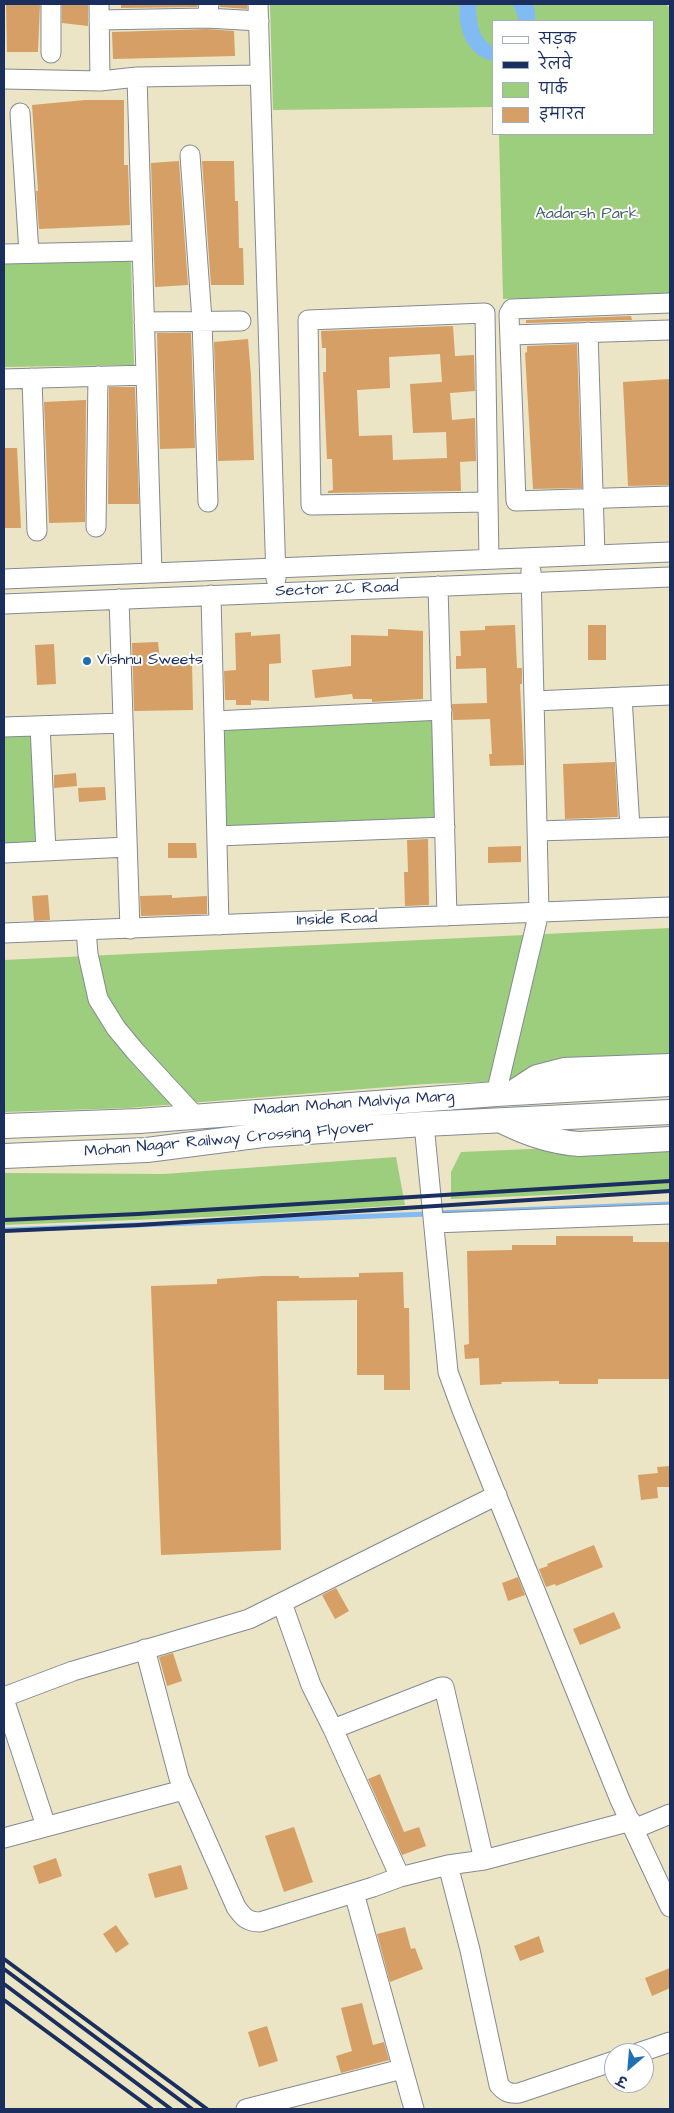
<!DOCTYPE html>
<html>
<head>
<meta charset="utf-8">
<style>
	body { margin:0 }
	#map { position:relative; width:674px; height:2113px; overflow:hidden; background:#ebe4c5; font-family:"Architects Daughter","Playpen Sans Deva",sans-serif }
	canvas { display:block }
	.frame { position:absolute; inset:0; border:5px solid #1b2f5e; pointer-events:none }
	.legend { position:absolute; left:492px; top:20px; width:162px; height:115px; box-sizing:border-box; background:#fff; border:1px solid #a4acbf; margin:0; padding:6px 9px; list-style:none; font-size:15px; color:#1b2f5e }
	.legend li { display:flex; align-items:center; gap:10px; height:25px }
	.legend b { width:25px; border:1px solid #a4acbf }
	.north { position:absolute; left:604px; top:2043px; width:50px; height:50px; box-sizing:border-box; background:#fff; border:1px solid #a4acbf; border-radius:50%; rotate:207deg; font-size:14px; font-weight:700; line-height:20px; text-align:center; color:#1b2f5e }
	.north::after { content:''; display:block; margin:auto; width:18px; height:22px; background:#1f6fb2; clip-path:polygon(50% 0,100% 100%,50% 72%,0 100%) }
</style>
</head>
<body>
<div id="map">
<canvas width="674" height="2113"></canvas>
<div class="frame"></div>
<ul class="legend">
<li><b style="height:6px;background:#fff"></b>सड़क</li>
<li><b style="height:6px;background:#1b2f5e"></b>रेलवे</li>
<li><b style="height:14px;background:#9dce7d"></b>पार्क</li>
<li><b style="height:14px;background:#d59f65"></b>इमारत</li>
</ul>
<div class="north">उ</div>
</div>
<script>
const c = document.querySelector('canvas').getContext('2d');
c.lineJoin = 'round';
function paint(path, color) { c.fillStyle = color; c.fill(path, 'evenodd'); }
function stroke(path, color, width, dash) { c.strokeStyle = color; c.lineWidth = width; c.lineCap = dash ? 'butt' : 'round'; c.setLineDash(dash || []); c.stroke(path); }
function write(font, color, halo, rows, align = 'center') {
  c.font = font + ' "Architects Daughter",sans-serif'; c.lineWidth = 4; c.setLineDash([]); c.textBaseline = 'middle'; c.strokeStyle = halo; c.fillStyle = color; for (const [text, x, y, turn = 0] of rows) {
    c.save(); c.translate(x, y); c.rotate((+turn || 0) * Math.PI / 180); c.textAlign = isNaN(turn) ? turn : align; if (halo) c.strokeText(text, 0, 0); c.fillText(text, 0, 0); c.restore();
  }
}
paint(new Path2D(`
	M270,4H664L670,7V293L503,299L499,134H653V21H493V107L273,110Z
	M131,261L134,365L4,367V264Z
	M435,719L438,822L224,829L220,726Z
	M36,731L39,845L4,846V732Z
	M670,928V1075L425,1084L128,1108L4,1112V960Z
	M670,1143V1190L451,1199V1172L461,1152Z
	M396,1157L405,1205L235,1216L4,1225V1173L164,1174Z`), '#9dce7d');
paint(new Path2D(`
	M460,4H476C477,22 477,36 493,47V61C467,56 457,28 460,4Z
	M513,4H532L535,9V21H519Z`), '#82bbf3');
stroke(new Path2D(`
	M436,1213L670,1204
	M4,1230L428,1214`), '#82bbf3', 5);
paint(new Path2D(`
	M6,4H40L38,52H7Z
	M62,4H88V26L62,23Z
	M121,4H198L197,7L121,8Z
	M220,4H247V9L220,7Z
	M207,29L234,31L235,56L113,59L112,32Z
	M85,100H124V165H128L130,225L39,229L36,191H38L32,105Z
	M179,161L188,285L155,287L151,163Z
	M202,161H234L235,201H238L239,248H243L244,285H211Z
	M631,316L632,320L526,323V320Z
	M453,326L455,356L474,355L475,391L450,393L452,420L475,418L476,461L460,462L461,491L328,493V491L333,490L332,459H327L323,372H326V348H322L321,331ZM440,354L442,382L410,384L413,433L446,432L447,458L393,460L392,435L359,436L357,390L390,388L389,357Z
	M157,333H191L195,448L160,449Z
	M248,339L251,376L254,460L218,461L214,342Z
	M577,344L582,488L533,489L525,353L527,352V346Z
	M670,379V485L628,486L623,382Z
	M109,387H135L139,504H108Z
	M86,400L85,522L49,523L44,402Z
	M4,448H17L21,528H4Z
	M515,625L517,668H522V684H520L524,765L490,766L489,754H492L490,719L453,720L452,704L487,703L486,668L456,669V656H461L460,631L485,630V626Z
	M588,625H606V660H588Z
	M388,629L423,631V699L372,702V699H353L352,694L315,698L312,670L351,666V635L388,636Z
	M251,632V636L280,634L281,663L269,664V701L251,700V705H236V700H225L224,671L236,670L235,633Z
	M158,642L160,661H192L193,710L134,711L132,643Z
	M54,644L56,684L37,685L35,645Z
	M615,762L618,817L565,819L563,764Z
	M76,773L77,786L54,788V775Z
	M105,787L106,800L79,802L78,788Z
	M428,839L429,905L405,906L404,872H408L407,840Z
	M168,843H196L197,858H168Z
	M521,846V862L488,863V847Z
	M48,895L50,920L34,921L32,896Z
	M172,895V898L207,896V914L141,916L140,896Z
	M556,1236H633V1242H670V1379H598V1384H559V1381L501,1382L502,1384L480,1385L479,1358L465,1359L464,1345L469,1344L467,1251L512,1250V1245H556Z
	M403,1272L404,1308H409L410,1390H384V1375H357V1300L277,1301L281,1550L161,1555L151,1286L217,1284V1279L262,1276H299V1278L359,1277V1273Z
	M670,1466V1487H657L658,1498L641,1500L638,1475L658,1473L657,1467Z
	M594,1545L603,1567L556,1586L555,1584L546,1587L539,1569L548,1566L547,1564Z
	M518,1577L525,1595L508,1601L502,1583Z
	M336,1588L349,1611L335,1619L322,1595Z
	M614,1612L621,1628L580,1645L573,1629Z
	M173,1653L182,1681L167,1686L159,1657Z
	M380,1774L404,1832L419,1827L426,1846L402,1855L368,1779Z
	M294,1827L313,1882L284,1892L265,1836Z
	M56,1858L62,1876L39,1884L33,1866Z
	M181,1865L188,1889L155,1898L148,1874Z
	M116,1925L129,1944L116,1953L103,1934Z
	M405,1927L411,1949L415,1948L423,1969L390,1982L377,1934Z
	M539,1936L544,1952L520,1961L514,1946Z
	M670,1968V1988L652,1996L645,1978Z
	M362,2003L373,2045L384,2042L389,2060L341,2073L336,2056L352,2051L341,2008Z
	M267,2026L278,2061L259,2067L248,2032Z`), '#d59f65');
const minor = new Path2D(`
	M51,4V53
	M99,4L100,81
	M258,4L276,579
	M207,18L259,21
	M99,20L207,18L209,4
	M137,77L152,573
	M4,79L100,81L137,77L260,75
	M20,113L29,253
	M190,155L202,320L208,502
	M4,254L142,251
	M670,303L512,309L509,314L516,501L670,496
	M485,313L488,502L311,505L308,320Z
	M144,322L241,321
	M588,332L595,555
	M510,335L670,330
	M32,378L37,531
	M4,379L146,375
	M488,502L489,559
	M96,527L98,376
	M4,579L670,552
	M438,586L447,916
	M211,595L219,925
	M119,599L130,929
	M4,604L670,577
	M622,697L630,828
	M534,701L670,695
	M214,721L442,710
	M40,726L46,851
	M4,727L123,723
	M537,831L670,827
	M217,836L445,827
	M4,853L127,847
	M86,930L88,954L98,999L116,1028L135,1051L195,1116
	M4,933L670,907
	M496,1094L539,912L531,571
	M424,1124L448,1372L462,1410L620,1800L670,1907
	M434,1223L670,1214
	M282,1603L311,1685L333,1729L400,1877
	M145,1649L179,1778L236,1907C243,1917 247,1922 260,1922L373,1887L400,1877L448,1865L484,1860L631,1821
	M4,1697L73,1671L249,1619L497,1495
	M4,1699L46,1826
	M333,1729L441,1687H444L484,1860
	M634,1829L670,1814
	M4,1838L183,1790
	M448,1865L470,1950L499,2085C505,2092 509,2094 519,2093L614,2061
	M354,1893L414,2109
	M638,2053L670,2042
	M246,2109L402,2069`);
const major = new Path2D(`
	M517,1090L537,1077L564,1070L670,1066
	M504,1122C528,1134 552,1142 579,1144L670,1139
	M4,1126L139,1121L496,1094L670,1084
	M4,1156L147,1150L263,1135L424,1124L670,1112`);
stroke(minor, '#838a92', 21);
stroke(major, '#838a92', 26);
stroke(minor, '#fff', 19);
stroke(major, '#fff', 24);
stroke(new Path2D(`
	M4,1220L138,1214L670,1181
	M4,1231L139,1225L670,1191
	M4,1959L207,2109
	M4,1969L192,2109
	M4,1984L171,2109
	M4,2000L152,2109`), '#1b2f5e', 4);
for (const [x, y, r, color] of [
	[87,661,5,"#1f6fb2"]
]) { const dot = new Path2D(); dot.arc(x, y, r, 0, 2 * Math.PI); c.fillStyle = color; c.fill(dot); stroke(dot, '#fff', 2); }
write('16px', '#425f67', '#fff', [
	["Aadarsh Park",587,215]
]);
write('16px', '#1b2f5e', '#fff', [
	["Sector 2C Road",337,590,-2],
	["Inside Road",337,920,-2],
	["Madan Mohan Malviya Marg",354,1104,-4],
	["Mohan Nagar Railway Crossing Flyover",229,1140,-5]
]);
write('16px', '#1b2f5e', '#fff', [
	["Vishnu Sweets",97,661]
], 'left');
</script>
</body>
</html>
